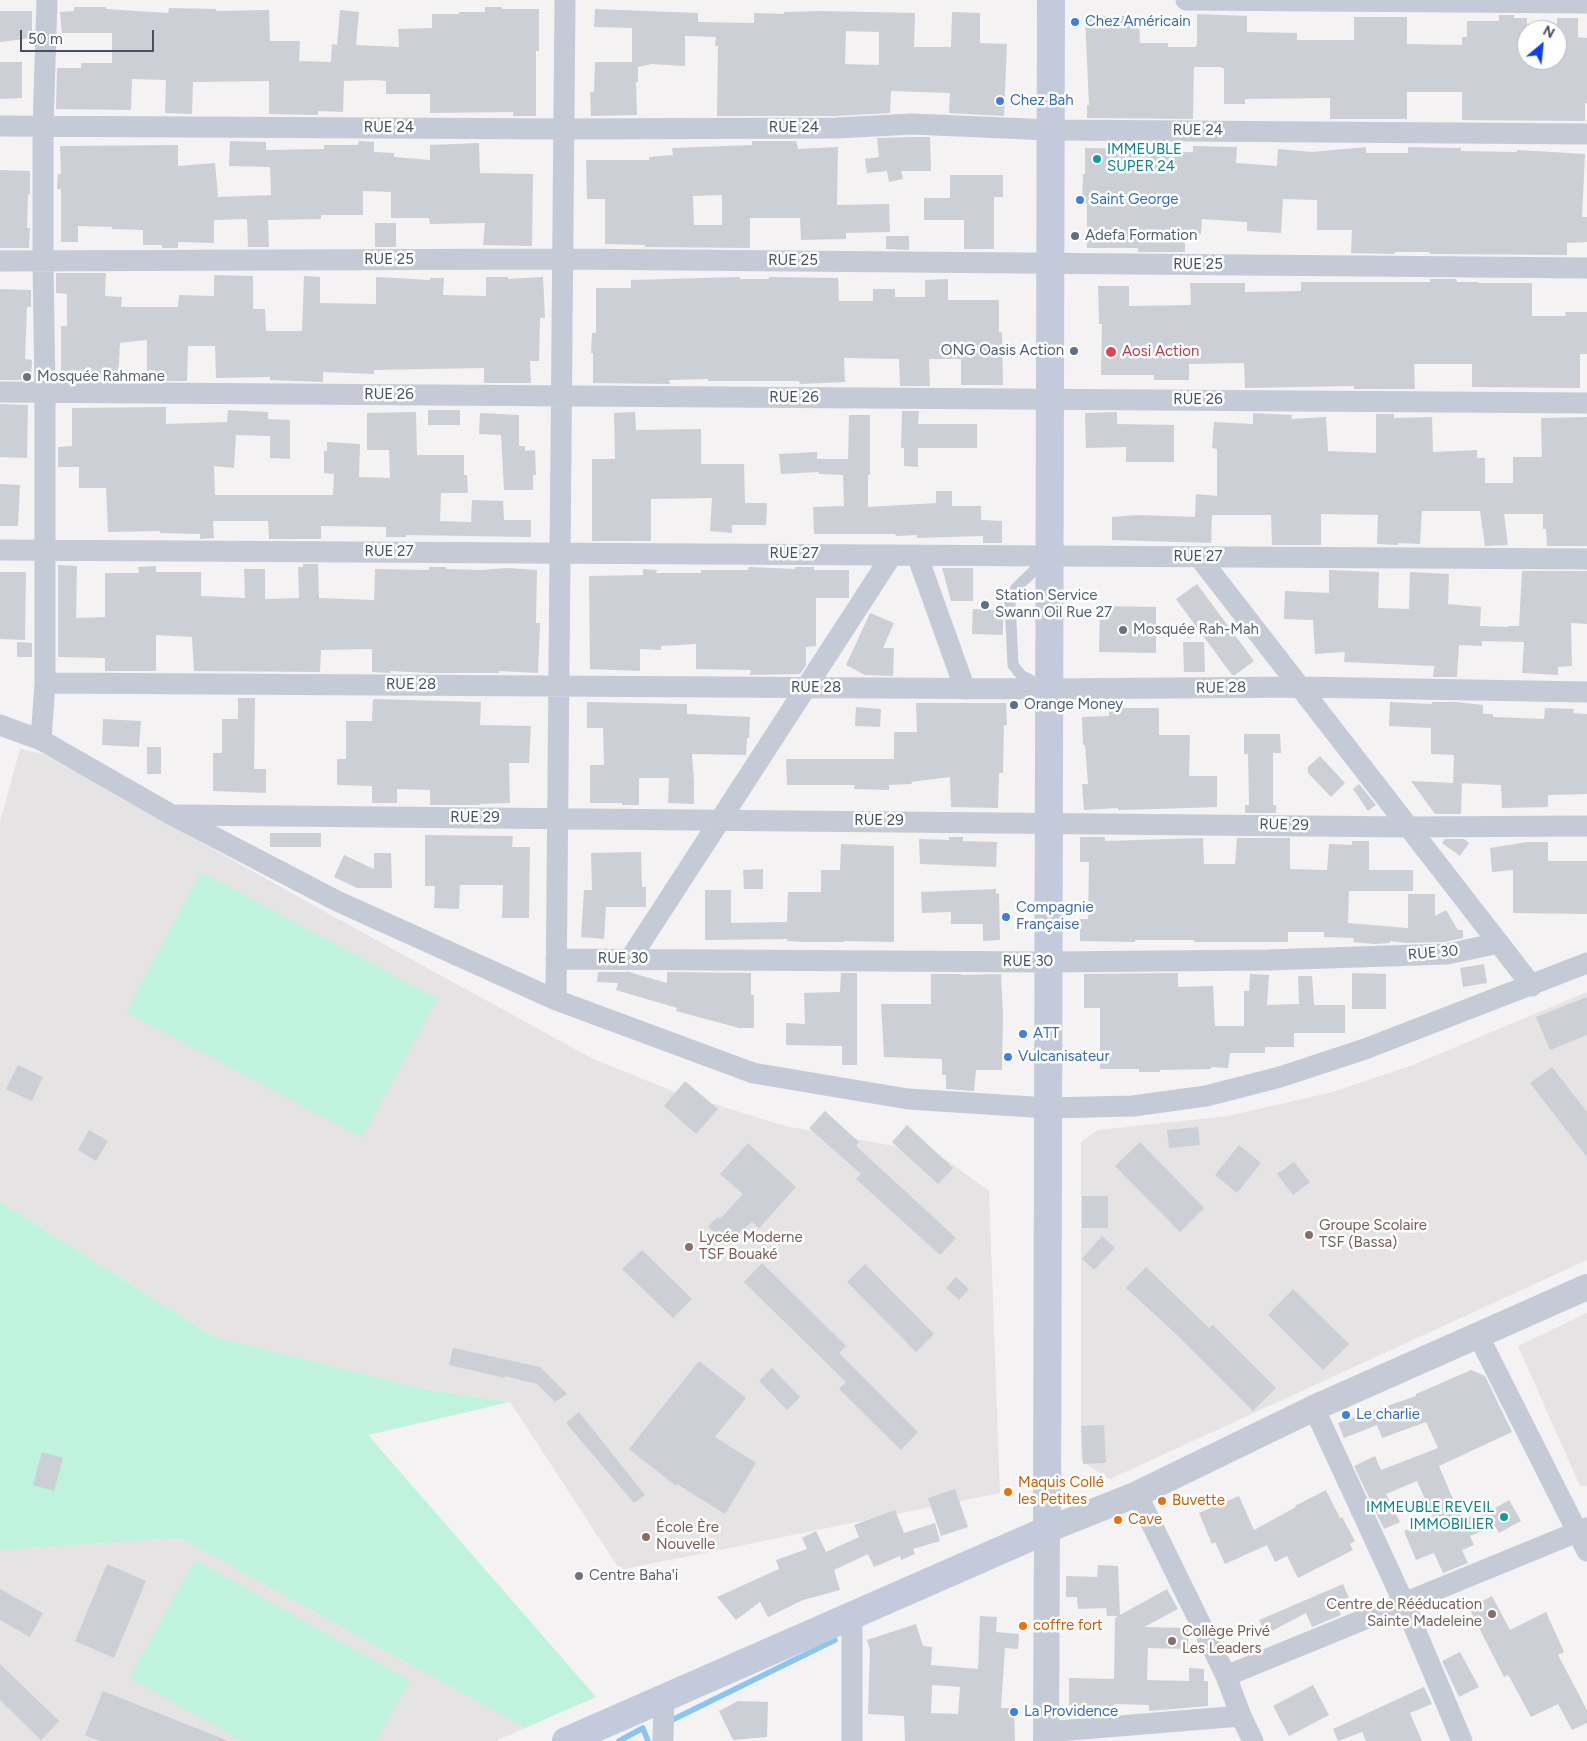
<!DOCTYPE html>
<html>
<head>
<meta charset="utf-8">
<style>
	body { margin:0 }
	#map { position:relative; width:1587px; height:1741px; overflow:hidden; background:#f4f2f2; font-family:Figtree,sans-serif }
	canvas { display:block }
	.north { position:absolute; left:1517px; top:20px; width:50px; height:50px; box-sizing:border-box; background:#fff; border:1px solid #b6b9c0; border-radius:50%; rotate:28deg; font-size:14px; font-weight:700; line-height:20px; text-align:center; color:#484f61 }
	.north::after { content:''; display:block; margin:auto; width:18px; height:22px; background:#0e40f1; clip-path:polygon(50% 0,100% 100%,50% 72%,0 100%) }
	.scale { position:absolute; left:20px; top:30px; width:134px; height:22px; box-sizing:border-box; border:2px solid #484f61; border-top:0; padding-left:6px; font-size:15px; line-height:18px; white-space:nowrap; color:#484f61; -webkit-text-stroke:4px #fff; paint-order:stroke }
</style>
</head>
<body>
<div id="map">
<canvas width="1587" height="1741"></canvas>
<div class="north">N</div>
<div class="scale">50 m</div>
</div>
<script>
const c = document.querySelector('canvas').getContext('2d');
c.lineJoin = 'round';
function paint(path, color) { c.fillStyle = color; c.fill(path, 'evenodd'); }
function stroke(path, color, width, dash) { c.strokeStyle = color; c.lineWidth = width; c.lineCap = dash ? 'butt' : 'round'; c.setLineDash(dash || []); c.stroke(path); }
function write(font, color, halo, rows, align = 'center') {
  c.font = font + ' Figtree,sans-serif'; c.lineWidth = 5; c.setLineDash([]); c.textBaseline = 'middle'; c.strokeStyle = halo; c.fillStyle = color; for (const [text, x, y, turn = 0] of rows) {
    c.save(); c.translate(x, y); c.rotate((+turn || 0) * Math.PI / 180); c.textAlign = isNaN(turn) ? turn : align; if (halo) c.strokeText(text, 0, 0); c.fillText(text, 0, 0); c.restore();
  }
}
paint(new Path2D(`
	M20,749L43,754L329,914L593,1059L675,1092L785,1126L938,1154L989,1191L1000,1493L620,1570L510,1402L423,1389L214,1337L0,1202V822Z
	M1587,992V1260L1110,1479L1081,1461V1142L1098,1130L1228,1116L1333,1092L1413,1065Z
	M1587,1313V1486H1580L1518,1346Z
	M180,1538L525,1728L496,1741H0V1550Z`), '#e5e3e3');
paint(new Path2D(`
	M201,872L437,999L362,1138L126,1012Z
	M0,1202L214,1337L423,1389L510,1402L368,1435L596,1697L525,1728L180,1538L0,1550Z
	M195,1560L410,1681L376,1741H242L129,1678Z`), '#bff3de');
stroke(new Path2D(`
	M672,1720L835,1640
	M644,1731L648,1741
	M619,1741L643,1728`), '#89c5f2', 5.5);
paint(new Path2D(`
	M74,7H106V9L168,13L169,8L216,9V11L269,10L270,41H300L299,61L331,62L332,44L337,45L340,10L359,12L356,45L399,47L398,29L432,28V14H459V12H485V7H502V9H539V51H536V116H513V112L430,113V94H386V81L376,80L344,81L343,112L318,111V115L269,114V81L193,82L192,114L165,113L166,80L132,79L131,110L56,109L57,68H81V63H112V33H62L60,12L74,11Z
	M595,9L698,13V22L754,23V13L784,14V12L822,11L915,13L914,47H951L952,12L980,13V43L1007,44L1004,116L949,113L950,93L891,91L890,113L837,116H717L718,46H715L716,37L685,36V66L652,64L638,67V82H636L637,115L591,116L590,92H594L595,62H632V28L594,27ZM846,31L879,32V65L845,64Z
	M0,11H32V38L0,42Z
	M1197,14L1247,16V32L1297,33V40H1354V17H1407V44L1462,45V37H1467V21H1499V15H1514V18H1527V60H1557V18H1578V37L1587,38V103H1585V121L1462,120V92H1407V119H1330V98L1245,99V104H1224V68H1221V67H1194L1193,119L1087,118V105H1089L1085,16H1139L1140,43H1168V47H1196V45H1197Z
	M0,62H22V98L0,99Z
	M912,137H930L931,171H901L903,179L889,182L887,171L867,173L865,159L879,157L877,138Z
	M230,141L266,142V150L324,149V145H358L359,141L374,142V152L394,153V157L430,160V145L479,143L480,173L533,174L532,246L483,245L485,223L430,224L429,218H391V192L363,191V215H321V219L268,220L269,247H248L247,219L214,220V243L178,242V248H162V245H143V230L112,229V227L78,226V242H61V189H57L58,174H61L60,146L178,145V166L215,163L218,197L271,195L270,167L229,166Z
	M752,141H796L798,149L838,147L837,205L889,204L890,232L846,233V239L801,240L800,218H750V248L645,247V245L605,244V199H587L586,160H649V157L673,155L672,148L752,145ZM722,195V225H694L693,196Z
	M1193,146L1237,147L1236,163L1277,166L1278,149L1312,152L1366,147V153H1408V147L1461,148V151L1517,152V150L1585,154L1582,217H1587V242L1567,243V255L1430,254V252H1395V254L1351,253L1352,230H1317V200L1283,199L1281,233L1247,231V222L1202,219L1201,234H1185V252H1138V248H1087V203H1082L1083,174H1085V148L1137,149L1152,150V153L1193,152Z
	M0,170L30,171V194H28L27,228H30L29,248H0Z
	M950,175H1003V197H994V249H964V220H924V198H950Z
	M375,223H396V247H375Z
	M886,236H909V250L886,249Z
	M56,273H106L105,296L122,297L121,307H178L179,295L214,296V275L253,276V309H265L266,331H302L304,276L320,277V303L376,304V277L430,280V278H444L443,295L486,296V277H508V279L543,277L545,318H540L539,361H530L531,383H484V368L374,370V374L323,372V382L270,380V377L216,378L215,346H188L187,381H147V340L120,343L118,380H61V326H67V294L56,293Z
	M740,277V279H769V277L838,278L839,301H873V289H895V297H925V280L948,279V300H999V332H1002L1003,385H961V359H929L930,386H900L899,359L844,358L845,382L800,384L799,381H708V379L669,380L670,384L593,383V353H591L592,333H596V288H631V280Z
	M1430,279H1456L1457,282H1478V283H1532V316H1566L1565,312H1587V354H1580V388L1472,387V364H1414L1415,389H1354V386L1245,388L1244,363L1189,364V380H1154V375H1101L1102,324H1099L1098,286H1129V306L1191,305L1190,283H1245V292L1301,291V282H1430Z
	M0,289L31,290V307H27L25,359L32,360L31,380H0Z
	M0,404L28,405L27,458L0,457Z
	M166,407V424L227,422L228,410L268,412V419L290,420V459L270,458V436L236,435L234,468L214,466L215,495H333L334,474L324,473V451H327V442L360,444L359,477L390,478L389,450H367V413L416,412L417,455H464V475H467L468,493H441L440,521L471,522L472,500L503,501L504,520H531V537L406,535V537H386V527L321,526V539H269L268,521H213L214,538L200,539V534L160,533V531L108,532L106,488H79V467H58V447L72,446V408Z
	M428,410H460V425H428Z
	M902,411H919L918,424H977V448H918V467L904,466V448H901Z
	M635,412L636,430L701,429V464H744L745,503H767L766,525H732V533L710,531L712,498L651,499V541H592V459H615L614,413Z
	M1117,412V424L1174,425V462H1126V447L1086,448L1085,413Z
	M480,413L519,415V446H525V451L535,450L536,475H533V490H504L501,435L479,434Z
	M1253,413L1292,415L1291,419L1326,417L1328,451L1376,453V414H1394V418L1432,417L1433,452L1477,450V458H1485V483H1513V457H1542L1541,418L1587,417V546H1547L1546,529H1543V514H1504L1508,545L1485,546L1480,511H1422L1420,544L1398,543V545L1377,544L1378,515L1321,514V545H1272L1271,515H1212L1211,543L1112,540V517L1138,515L1195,517L1196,494L1217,496V449L1212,448L1214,422L1253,424Z
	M849,415H870V475H868V507L936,503V491H952V506H981V520L1002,521V543H983V536L917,538V535L896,536L895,534H814L813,507L844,506L843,475L819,474V472L781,474L779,454L817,452V459H848Z
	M0,484L20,485L18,526H0Z
	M303,564H318L319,598L374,600L375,569L429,570V567H446V569L481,570L507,568L537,570L536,623H540L538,673L499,671V673H429L390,671V673L372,672V649L321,650L320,672L194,671L192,637L156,635V671H105V658L58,657V565L77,566L76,618L105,617V573H139L138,567L156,566V572H201V596L245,598L244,569H265V599L299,598L298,567H303Z
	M749,567L795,569V567H814V570H849V598H816V646L806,647V665L800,674L750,675L751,670L696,669V644L661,646V650L640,649V671L590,669L589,576L643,575V569L657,570L656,573H701V570H748Z
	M942,568H973V601H951Z
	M1329,570L1379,572L1378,608L1409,609L1410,572L1449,574L1448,604L1481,607L1480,626L1508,627V626H1519L1522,571H1587V624L1571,623L1572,666L1558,667V675L1522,673L1524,642L1482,641V646L1459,645L1457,677H1433L1434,666L1344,662L1345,652L1315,654L1313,620L1284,619L1285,591L1329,593Z
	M0,572H26L25,640L0,639Z
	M1197,584L1254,661L1235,675H1232L1176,599Z
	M1100,606L1156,607V653L1099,652Z
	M973,609L1003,610V635L972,634Z
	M870,613L894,623L883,648H894L893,676L865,675L846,665Z
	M17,642L32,643V657H17Z
	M1183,642H1204L1205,672H1184Z
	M238,698H255L254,769H266V793L213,791V753H222V719H238Z
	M373,699L481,702L480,725L531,726L529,763H509L510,803L480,804V805H430V790L397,789V803H372V786L337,785V759H346V721H372Z
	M587,702L687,704V714L750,717L749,738H747L746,755L692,754L694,782V804L668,803L669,778H639V805H622V803H590V765H604L603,728H587Z
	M1390,702L1432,704V702H1456L1483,705V714H1493V717L1544,719L1545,708L1574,709L1573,713L1587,714V794L1548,795V807L1502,808L1501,785L1457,783H1462L1461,814H1435L1411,781L1453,783L1454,755L1431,754V728L1389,726Z
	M916,703H1006L1007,725H1004L1003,773H999L998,808L951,807L950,777L911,782L912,784L889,785V790L854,789V785H787L786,759H894V732H917Z
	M856,707L881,709L880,727L855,726Z
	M1109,708H1159V735H1190L1189,776H1217V807L1157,809L1118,810V808L1084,810L1082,784H1088L1085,745H1083L1082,717L1109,716Z
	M103,719L141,721L139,747L102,745Z
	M1244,734H1280L1281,753H1273V805H1276V813H1245V805H1249L1248,754H1244Z
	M147,747H161V774H147Z
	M1320,756L1345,783L1331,797L1308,773V767Z
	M1359,784L1376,805L1368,811L1353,789Z
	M270,833H321V847H270Z
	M425,835L513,836L512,847H530L529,918H502L503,885H460L459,909L434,908L435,886H425Z
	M949,837H963V841L997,842L996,867L920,864L919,839L949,840Z
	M1080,837H1105V841L1203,838L1204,864H1235L1237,838H1290V869L1327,870L1329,844L1352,845V841H1369V870H1413V891H1349L1348,923L1408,928V894H1435V916L1446,910L1458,930H1463V938L1445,942L1407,943L1390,941V943L1374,944L1353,942L1354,938L1324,937V932H1288V942H1194V940H1135V942L1080,941V919H1088L1089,862H1080Z
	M1445,839H1464L1469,843L1460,856L1442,843Z
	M1527,842H1548V861H1587V914L1513,913V870L1492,872L1490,848Z
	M841,844L894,846V942L844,941V942H803L787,941V939L705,940V890H731V923L787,922L788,892H821V870H840Z
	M641,852L642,887H646V907H606L604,939L581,937L584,890H592L591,853Z
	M374,853H391L392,888H357L334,877L344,855L374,869Z
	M763,869V889H744L743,870Z
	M996,889V894L999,893L1000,940L983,941V924H951V912L922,913L921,892Z
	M1484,964L1487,983L1463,987L1460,968Z
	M598,972H629L667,983V972L751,973V995H754V1028H739L676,1011L677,1008L616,990L618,983L597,982Z
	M841,973H857V1065H842V1046L786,1045V1023L805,1024L804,993L840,992Z
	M1178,973V987L1213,986L1215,1026H1244V991H1249L1250,974L1269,975L1267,1005L1299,1004L1298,976H1312L1314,1005H1345V1033H1294V1047H1265V1053H1230L1228,1068L1211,1067V1069L1160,1070V1072H1139V1069H1100V1008H1084V974Z
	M1352,973L1386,974V1009H1352Z
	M931,974H961V975L1001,974L1003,1016L1002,1070H976L974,1091L946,1089V1075H942V1059L884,1057L881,1004H931Z
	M1587,997V1035L1550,1050L1536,1017Z
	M18,1065L43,1077L32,1101L6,1089Z
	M1552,1067L1587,1112V1157L1530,1083Z
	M685,1081L718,1109L696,1134L664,1106Z
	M825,1111L859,1142L856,1146L956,1238L940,1255L856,1179L861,1174L809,1128Z
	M907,1125L953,1168L938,1184L892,1142Z
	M1198,1127L1200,1145L1169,1148L1167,1130Z
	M89,1130L108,1141L96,1161L78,1150Z
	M1140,1142L1204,1208L1180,1232L1115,1166Z
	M748,1143L796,1187L759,1228L752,1222L725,1245L708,1226L718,1217L720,1219L743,1194L720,1174Z
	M1239,1145L1261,1163L1237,1193L1215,1175Z
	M1294,1162L1310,1182L1293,1195L1277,1174Z
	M1082,1196H1108V1228H1082Z
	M1102,1236L1115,1248L1094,1270L1082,1259Z
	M642,1250L692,1299L673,1318L622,1269Z
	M762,1263L846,1346L839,1353L918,1432L901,1450L839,1389L846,1382L744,1282Z
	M865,1264L934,1334L916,1352L847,1282Z
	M1146,1267L1209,1328L1213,1325L1276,1388L1253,1411L1177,1335L1126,1288Z
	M956,1277L969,1289L959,1300L946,1288Z
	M1293,1289L1349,1344L1323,1370L1268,1315Z
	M453,1348L540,1367L567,1394L555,1402L537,1384L505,1376V1378L449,1365Z
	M699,1361L746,1398L715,1437L756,1463L725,1514L677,1484L676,1486L629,1449Z
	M772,1368L800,1397L787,1410L759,1381Z
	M1471,1370L1485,1376L1512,1432L1439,1466L1461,1518L1462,1517L1463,1519L1473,1515L1475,1520L1509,1500L1521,1521L1499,1533L1495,1526L1470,1536L1474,1545L1462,1550L1468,1563L1443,1573L1434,1553L1416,1560L1404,1531L1434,1519L1417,1481L1386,1494L1400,1522L1384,1529L1354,1466L1375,1456L1381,1470L1438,1448L1426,1422L1382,1438L1377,1425L1344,1438L1338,1423L1416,1396V1394Z
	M579,1412L645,1495L634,1503L566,1423Z
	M1104,1425L1106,1463L1083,1464L1081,1426Z
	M42,1452L63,1458L54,1491L33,1485Z
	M955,1489L968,1527L941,1536L928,1498Z
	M1326,1490L1340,1518L1342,1517L1355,1541L1350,1544L1353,1550L1298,1578L1287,1556L1275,1562L1267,1545L1225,1564L1215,1542L1212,1544L1199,1513L1239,1496L1254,1530L1296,1507L1295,1506Z
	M895,1510L904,1533L935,1523L940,1541L913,1549L915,1554L901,1560L900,1556L874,1567L868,1554L834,1570L840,1590L803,1600L768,1617L760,1602L736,1620L717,1597L779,1569L776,1560L807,1549L802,1538L816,1531L826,1552L859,1537L854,1525Z
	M107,1564L146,1581L114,1658L75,1641Z
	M1098,1565L1118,1566L1120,1615L1167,1589L1178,1609L1144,1627L1188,1628V1649L1148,1648L1147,1680L1189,1681V1668L1204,1669V1681H1208V1706L1149,1711V1705L1114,1704V1706L1069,1705V1678L1114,1679L1115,1618L1118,1616H1107L1106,1608L1078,1609L1077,1597H1066V1576L1097,1577Z
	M1343,1584L1349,1598L1336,1603L1341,1615L1312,1627L1306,1613L1266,1634L1259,1620Z
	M0,1589L43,1613L30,1637L0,1620Z
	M1492,1596L1510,1630L1546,1612L1564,1652L1558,1655L1587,1710V1723L1572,1730L1558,1704L1531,1717L1510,1678L1508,1675L1504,1677L1469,1608Z
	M980,1616L997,1617L996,1632L1019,1634L1018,1649L1005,1648L1001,1708H1014L1015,1741H905L904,1716L868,1714L870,1650L867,1640L916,1624L923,1646L932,1647L931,1665L978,1669ZM932,1685L960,1687L958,1714L931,1713Z
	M1460,1652L1479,1687L1459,1697L1442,1661Z
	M0,1664L59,1721L41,1740L0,1700Z
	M1313,1685L1329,1715L1289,1736L1273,1706Z
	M1424,1687L1432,1704L1410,1713L1422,1741H1366L1362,1732L1338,1741L1333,1729Z
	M103,1691L226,1740V1741H100L85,1735Z
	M738,1701L768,1702L767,1737L733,1740L719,1711Z`), '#cdcfd7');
stroke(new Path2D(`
	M1040,685L1021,675L1013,665L1010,602L1016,588L1046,559`), '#c5cad7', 11);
stroke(new Path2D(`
	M1186,0L1587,3
	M0,126L564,129L837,128L912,124L1050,130L1587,134
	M0,261L563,259L1587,268
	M0,392L1587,403
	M0,550L1587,559
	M917,555L965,689
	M1199,557L1532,986
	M45,683L1049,689L1300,687L1587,692
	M0,725L41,740L172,815L337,901L556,1000L753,1073L908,1099L1048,1108L1133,1106L1206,1096L1280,1077L1365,1049L1587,963
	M41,740L45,683V393L43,262V127L47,0
	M177,815L1408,827L1587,826
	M556,959L1049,962L1268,960L1447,954L1499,943
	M630,959L892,555
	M556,1000L565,0
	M1478,1335L1587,1551
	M1314,1408L1404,1603L1462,1741
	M1137,1494L1226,1676L1241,1716L1253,1741
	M1226,1676L1587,1528
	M1046,1732L1241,1716
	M663,1741L664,1697
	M852,1741V1614`), '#c5cad7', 21);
stroke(new Path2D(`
	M1046,1741L1047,1530L1137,1494L1314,1408L1587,1287`), '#c5cad7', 26);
stroke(new Path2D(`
	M566,1741L1047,1530L1051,0`), '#c3cadb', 28);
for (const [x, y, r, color] of [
	[1075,22,5,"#3f7fe0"],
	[1000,101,5,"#3f7fe0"],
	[1097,159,5,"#0f9aa8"],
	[1080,200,5,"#3f7fe0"],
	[1075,236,5,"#5c6f8a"],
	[1074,351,5,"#5c6f8a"],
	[1111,352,6,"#e0444e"],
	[27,377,5,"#6b7280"],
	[985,605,5,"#5c6f8a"],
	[1123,630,5,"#6b7280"],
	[1014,705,5,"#5c6f8a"],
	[1006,917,5,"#3f7fe0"],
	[1023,1034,5,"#3f7fe0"],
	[1008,1057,5,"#3f7fe0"],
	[1309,1235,5,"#8d6e63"],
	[689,1247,5,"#8d6e63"],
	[1346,1415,5,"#3f7fe0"],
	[1008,1492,5,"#e8710a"],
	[1162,1501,5,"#e8710a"],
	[1504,1517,5,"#0f9aa8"],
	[1118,1520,5,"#e8710a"],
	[646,1537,5,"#8d6e63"],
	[579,1576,5,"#6b7280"],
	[1492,1614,5,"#8d6e63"],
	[1023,1626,5,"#e8710a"],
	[1172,1641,5,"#8d6e63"],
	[1014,1712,5,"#3f7fe0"]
]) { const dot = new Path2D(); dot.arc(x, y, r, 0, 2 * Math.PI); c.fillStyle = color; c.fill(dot); stroke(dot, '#fff', 2); }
write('15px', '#366cbe', '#fff', [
	["Chez Américain",1085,22],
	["Chez Bah",1010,101],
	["Saint George",1090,200],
	["Compagnie",1016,908],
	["Française",1016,925],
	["ATT",1033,1034],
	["Vulcanisateur",1018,1057],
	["Le charlie",1356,1415],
	["La Providence",1024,1712]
], 'left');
write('15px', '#484f61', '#fff', [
	["RUE 24",389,128],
	["RUE 24",794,128],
	["RUE 24",1198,131],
	["RUE 25",389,260],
	["RUE 25",793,261],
	["RUE 25",1198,265],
	["RUE 26",389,395],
	["RUE 26",794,398],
	["RUE 26",1198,400],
	["RUE 27",389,552],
	["RUE 27",794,554],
	["RUE 27",1198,557],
	["RUE 28",411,685],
	["RUE 28",816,688],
	["RUE 28",1221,688,-1],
	["RUE 29",475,818],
	["RUE 29",879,821],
	["RUE 29",1284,825,1],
	["RUE 30",1433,953,-5],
	["RUE 30",623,959],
	["RUE 30",1028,962]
]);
write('15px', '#0d838f', '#fff', [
	["IMMEUBLE",1107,150],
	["SUPER 24",1107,167],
	["IMMEUBLE REVEIL",1494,1508,"right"],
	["IMMOBILIER",1494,1525,"right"]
], 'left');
write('15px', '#4e5e75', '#fff', [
	["Adefa Formation",1085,236],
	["ONG Oasis Action",1064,351,"right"],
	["Station Service",995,596],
	["Swann Oil Rue 27",995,613],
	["Orange Money",1024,705]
], 'left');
write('15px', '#be3a42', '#fff', [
	["Aosi Action",1122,352]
], 'left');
write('15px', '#5b616d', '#fff', [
	["Mosquée Rahmane",37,377],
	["Mosquée Rah-Mah",1133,630],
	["Centre Baha'i",589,1576]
], 'left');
write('15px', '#785e54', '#fff', [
	["Groupe Scolaire",1319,1226],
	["TSF (Bassa)",1319,1243],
	["Lycée Moderne",699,1238],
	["TSF Bouaké",699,1255],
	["École Ère",656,1528],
	["Nouvelle",656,1545],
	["Centre de Rééducation",1482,1605,"right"],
	["Sainte Madeleine",1482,1622,"right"],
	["Collège Privé",1182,1632],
	["Les Leaders",1182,1649]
], 'left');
write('15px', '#c56008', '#fff', [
	["Maquis Collé",1018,1483],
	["les Petites",1018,1500],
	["Buvette",1172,1501],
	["Cave",1128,1520],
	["coffre fort",1033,1626]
], 'left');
</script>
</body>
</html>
